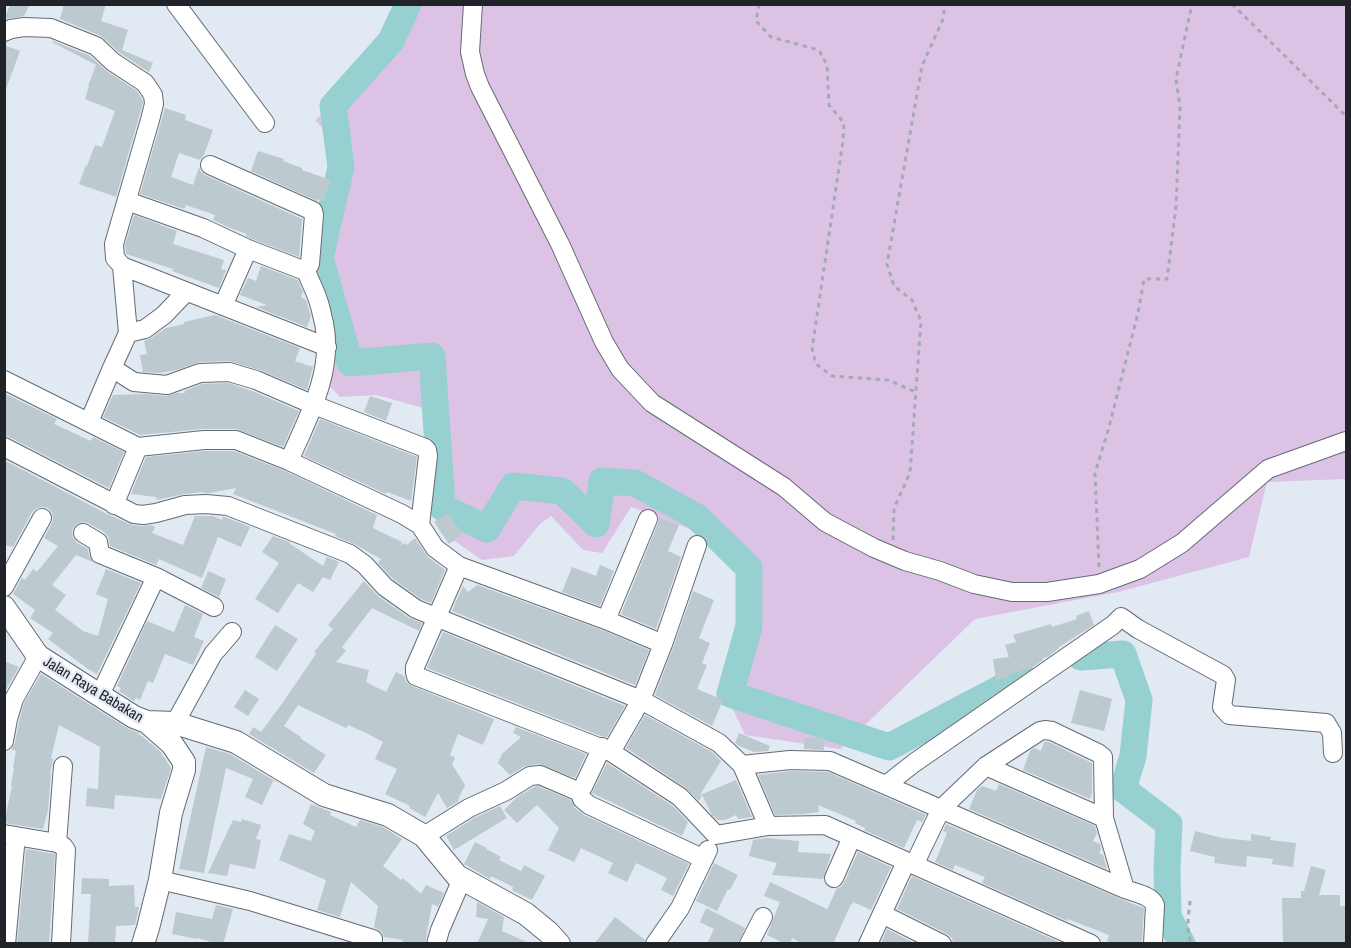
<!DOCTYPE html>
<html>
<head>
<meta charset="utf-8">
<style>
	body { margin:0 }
	#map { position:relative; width:1351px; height:948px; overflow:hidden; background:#e1e9f3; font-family:"Archivo Narrow",sans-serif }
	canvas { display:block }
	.frame { position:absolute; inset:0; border:6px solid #202327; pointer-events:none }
</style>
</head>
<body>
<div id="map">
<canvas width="1351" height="948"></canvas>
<div class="frame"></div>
</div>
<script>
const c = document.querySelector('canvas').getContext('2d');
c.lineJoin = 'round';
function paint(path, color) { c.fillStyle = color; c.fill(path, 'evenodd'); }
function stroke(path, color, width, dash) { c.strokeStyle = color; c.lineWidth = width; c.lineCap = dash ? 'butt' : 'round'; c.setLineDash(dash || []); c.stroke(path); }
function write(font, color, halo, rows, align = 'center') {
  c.font = font + ' "Archivo Narrow",sans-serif'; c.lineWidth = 4.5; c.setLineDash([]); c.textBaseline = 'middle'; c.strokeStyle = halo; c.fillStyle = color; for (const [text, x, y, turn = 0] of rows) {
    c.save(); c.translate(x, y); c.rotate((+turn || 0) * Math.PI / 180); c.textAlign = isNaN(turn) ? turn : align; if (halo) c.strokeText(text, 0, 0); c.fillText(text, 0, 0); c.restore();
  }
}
paint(new Path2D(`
	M417,5H1346V479L1267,482L1249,557L1118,592L975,619L840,749L745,735L723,688L736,641L742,578L693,530L631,507L602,553L583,550L551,516L540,524L514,556L482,560L449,537L433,516L434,411L377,395L340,397L325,381L307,244L329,183L328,134L315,120L374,79Z`), '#dcc3e6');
stroke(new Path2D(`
	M408,4L391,41L333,106L341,167L320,258L350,363L432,356L442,507L487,529L513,486L562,491L596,524L602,481L635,483L697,517L749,568V626L730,694L889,747L1022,677
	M1081,657L1123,654L1139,700L1133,756L1123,789L1169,824L1167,869L1168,916L1182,944`), '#97d0d0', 27);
paint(new Path2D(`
	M11,4H30L24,16L7,19L4,17Z
	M64,4H106L101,21L128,30L122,50L153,63L149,72L120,53L101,36L60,19Z
	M53,41L90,56L107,71L137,91L142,99L143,103L139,117L116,197L79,184L86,165L87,166L95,145L102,147L115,111L85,99L89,86H88L96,65L52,42Z
	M4,45L20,51L6,89H4Z
	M165,108L186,115L185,120L213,130L204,155L200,160L179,153L171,177L193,185L199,167L201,172L205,175L302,219L299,257L252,239L246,236L247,234L230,228L213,220L215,215L186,205L184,209L140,194Z
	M258,151L284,159L283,161L302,168V170L331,180L324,201L318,199L317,201L251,171Z
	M134,215L177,231L173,244L224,260L221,269L226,270L219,288L172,271L173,269L126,254L125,245Z
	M261,266L298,280L303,292L301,297L306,300L311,316L307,327L256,307L267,305L240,295L248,278L256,281Z
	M215,315L300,348L295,361L313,367L307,390L260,370L229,361L199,362L177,370L159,373L143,372L140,355L147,354L144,341L151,338L166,328L184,324V322Z
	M228,383L252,391L299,411L283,447L236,429H203L140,435L103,417L113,395L145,394L166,396L177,393H185L184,391L202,384Z
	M4,393L57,419L54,424L91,441L93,437L124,452L109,488L9,437L4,436Z
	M370,396L392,403L386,421L364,412Z
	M320,419L417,457L411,501L387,492L386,494L304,456Z
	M205,451H234L285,471L377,515L373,528L402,542L401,545L404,543L407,545L415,538L428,557L445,570L431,603L421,599L393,579L378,563L381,559L354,544L335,536L336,534L233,494L236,488L209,493H204V492L184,494L157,500L156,497L131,494L146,457Z
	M4,460L109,515L132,525L142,526L151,525L155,527L152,533L183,545L195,516H213L222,520L223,517H225L250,527L241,547L218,537L202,578L159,559L156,565L110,546L108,536L104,532L88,523L83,522L77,524L73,528L72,532L73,538L77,543L88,549L89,556L93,562L76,555L52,585L66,595L55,610L83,631L98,636L108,599L96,594L106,569L141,583L97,674L88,669L48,639L53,633L30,618L35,610L13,594L22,578L25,580L33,569L37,572L58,546L44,538L52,523L53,517L52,513L48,508L42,507L37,508L32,512L13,547L4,545Z
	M448,513L463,534L449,544L434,522Z
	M659,517L679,525L668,551L681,557L656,629L621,614L658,523Z
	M273,536L290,542L289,543L323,566L327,557L339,562L330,580L323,577L313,592L298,583L278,613L255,599L279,563L262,552Z
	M600,565L614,571L600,606L562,592L572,567L596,576Z
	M208,571L226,579L219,597L201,588Z
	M364,581L378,596L409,618L422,623L419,631L372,608L342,647L346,651L336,662L369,670L366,682L386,692L396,672L404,676L407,683L412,686L494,719L483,745L458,734L450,755L455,758L452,764L465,785L458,800L459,801L447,808L438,793L425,817L409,808L410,806L385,794L397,769L375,759L383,742L366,733L348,725L346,728L298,705L284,726L301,737L300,738L326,755L314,773L249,734L253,727L261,732L281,705L316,654L314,652L333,629L328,625Z
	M477,585L602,630L649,650L635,685L452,611L463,586L468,592Z
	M693,591L714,600L699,638L710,643L702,663L707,665L697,689L723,700L712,726L655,695L673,648Z
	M185,605L203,614L194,637L204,641L193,665L165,654L153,683L148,681L140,700L136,698L134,701L119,691L121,688L117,686L147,621L174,632Z
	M1089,611L1094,625L1059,647V648L1048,657L1043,658V660L1033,667L1008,675L1009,678L996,680L993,659L1009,657L1005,645L1016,642L1013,635L1051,624L1052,627L1077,619L1076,616Z
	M275,625L298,639L277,671L255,657Z
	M443,632L625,706L607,737L601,736L427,668Z
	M4,661L19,667L4,693Z
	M41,674L127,728L139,733L138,734L142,736L162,753V756L164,757L171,768L161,799L115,795L114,809L86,806L87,788L98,789L100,747L59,725L51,758L53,759L50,774H51L48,810L43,829L4,823L12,786L11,785L14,768H13L16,751L11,749L15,743L19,722L24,703Z
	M245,690L259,699L248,716L234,707Z
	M1080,690L1112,699L1104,731L1071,723Z
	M645,715L712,752L721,761L700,795L736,780L752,817L738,819L736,815L725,820H718L712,815L702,795L699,801L686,788L626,748Z
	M516,727L586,754L575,778L539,764L525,766L510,775L498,763L502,754L521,737L513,733Z
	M739,733L770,746L768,751L754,752L739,746L735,743Z
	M823,737L824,750L804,749V738Z
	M1044,742H1049L1092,763V793L1090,799L1023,770L1030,751L1034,748L1041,751Z
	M206,747L230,754L278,783L273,781L262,805L245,797L253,779L226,768L204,873L179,869Z
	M607,763L673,806L688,822L682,836L592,793Z
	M790,771L828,772L926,815L922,822L917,820L904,848L864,830L865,828L855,823L856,821L818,805L819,812L804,814L775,815L758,775Z
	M999,784L1095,826L1097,833L1093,841L1100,844L1101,849L1099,853L1103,855L1107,869L969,809L977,790L982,786L996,791Z
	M538,786L571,800L575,808L584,815L689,864L673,896L661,890L667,878L636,863L627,882L608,873L613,863L581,848L574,862L548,850L559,828L537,805L517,823L504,810L517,797L534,787Z
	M311,804L331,812L330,815L356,827L360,820L383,827L402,839L383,866L401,880L403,878L421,894L426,885L444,893L438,907L432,904L425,944H402L403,940L384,937L381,931L374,927L378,906L351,882L340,917L317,910L326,880L279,860L289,834L311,841L315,831L303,824Z
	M500,806L507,818L454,850L446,836L474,818Z
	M242,819L261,825L256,839L261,840L255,869L230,864L227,876L208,873L233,820L241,822Z
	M946,824L1121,899L1141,907L1144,908L1142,939L1140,944H1114L1107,941L1109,935L1068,919L1067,921L982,883L985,877L955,865L953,870L935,862L947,833L943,831Z
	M1195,831L1222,838L1251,841V834L1271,837L1270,840L1296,843L1293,867L1272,864L1273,859L1247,856L1246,867L1214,863L1215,857L1190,851Z
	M767,838L799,841L798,852L831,854L823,879L772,875L777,863L749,856L753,840Z
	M475,842L487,848L486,849L501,857L499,860L521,871L524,865L545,876L532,900L512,890L513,887L491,876L490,879L466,865L464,864Z
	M26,849L55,854L49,944H17Z
	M858,852L891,867L871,910L853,902L852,905L851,904L833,944H803L792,938L790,944H785L767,935L780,902L764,896L770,882L827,909L826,912L837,888L841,887L844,883Z
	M714,863L738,875L730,890L728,889L717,911L696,901Z
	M1311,866L1326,870L1319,895H1340V906H1347V944H1296V942H1283L1282,898H1301V891H1304Z
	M912,876L1059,942L1058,944H953L952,938L947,934L897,909Z
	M82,878L109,879V886L134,885L135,907H139L135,925L116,926L115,944L88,943L91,894H81Z
	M477,902L504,917L502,931L531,944H477L488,919L476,917Z
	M216,905L233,909L223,944H217L198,938L197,939L172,934L176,912L212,919Z
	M706,908L745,928L738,944H707L714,929L700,922Z
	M615,917L645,940L644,944H594Z
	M887,929L916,944H881Z`), '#bcc9cf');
const minor = new Path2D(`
	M176,4L265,123
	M473,4L470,52L475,74L480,87L560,244L604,342L620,369L652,403L784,487L825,522L874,548L905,561L940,571L974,584L1012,592H1047L1099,584L1140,569L1182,543L1268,469L1346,441
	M4,32L11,29L24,27L51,28L96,46L113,62L145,83L153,95L154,104L150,120L114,244L115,258L122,266L327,347
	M127,201L203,228L248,249L300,269L306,270L310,264L314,215L313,211L210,165
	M122,266L128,333
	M186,292L164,315L145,329L128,333L112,368L134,382L167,385L200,373L229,372L256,380L314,405L425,448L427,450L428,456L420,525
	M223,306L248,249
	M4,380L138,447L204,440H236L289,461L402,514L420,525L435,548L459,566L415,667V672L416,676L611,752L680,797L716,835
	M89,422L112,368
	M4,447L134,514L143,515L156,513L185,505L206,504L228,506L350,554L365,565L385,587L416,609L641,700L719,743L742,765L768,826
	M289,461C308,417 334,372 324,323C322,316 321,308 318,300C315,290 309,280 306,270
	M114,505L138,447
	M83,533L98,542L100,554L156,577L100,695
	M459,566L606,620L663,644
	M156,577L214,607
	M4,587L42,518
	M606,620L648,519
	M175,723L213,654L232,632
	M4,741L8,719L14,699L38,656
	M611,752L641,700L663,644L697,545
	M742,765L790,760L830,761L1125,889
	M986,766L1104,818
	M886,785L914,763L1113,625L1121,617L1138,629L1223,675L1226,680L1222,707L1229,715L1326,723L1332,733L1333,753
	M579,790L582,799L589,805L704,859
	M4,834L57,843L63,846L66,850L61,944
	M716,835L768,826L825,825L1091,944
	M424,836L469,808L506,791L530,776L540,775L575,790H579L583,787L602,747
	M57,843L63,766
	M914,865L941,809L986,766L1040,731L1045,730L1052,731L1098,753L1103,757L1104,818L1125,889C1135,893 1151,895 1155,905L1153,944
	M834,878L852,837
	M160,880L250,901L373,939
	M882,914L942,944
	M6,944L16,836
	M436,944L440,930L462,879
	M655,944L680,908L708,850
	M749,944L763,917
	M868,944L906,862`);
const tertiary = new Path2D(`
	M4,607L38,656L134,717L147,722L172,744L184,762V770L171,813L160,880L148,928L143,944
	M147,722L175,723L236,742L324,795L388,815L424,836L457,876L526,914L548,932L559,944`);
stroke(minor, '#646b74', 20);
stroke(tertiary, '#646b74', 24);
stroke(new Path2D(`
	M759,4L756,21L771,37L819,50L827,65L829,105L844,123L843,141L812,349L816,364L832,376L888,380L916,392
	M1232,4L1346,116
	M893,540L894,508L910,473L921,321L912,300L894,286L887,264L922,66L943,19L945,4
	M1099,567L1095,473L1108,431L1138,313L1144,279H1167L1176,206L1180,107L1176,79L1192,4
	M1190,901C1189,914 1185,932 1192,944`), '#a4aab2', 3, [4.5, 4.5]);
stroke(minor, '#fff', 18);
stroke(tertiary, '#fff', 22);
write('15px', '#202327', '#e1e9f3', [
	["Jalan Raya Babakan",93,690,31]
]);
</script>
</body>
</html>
